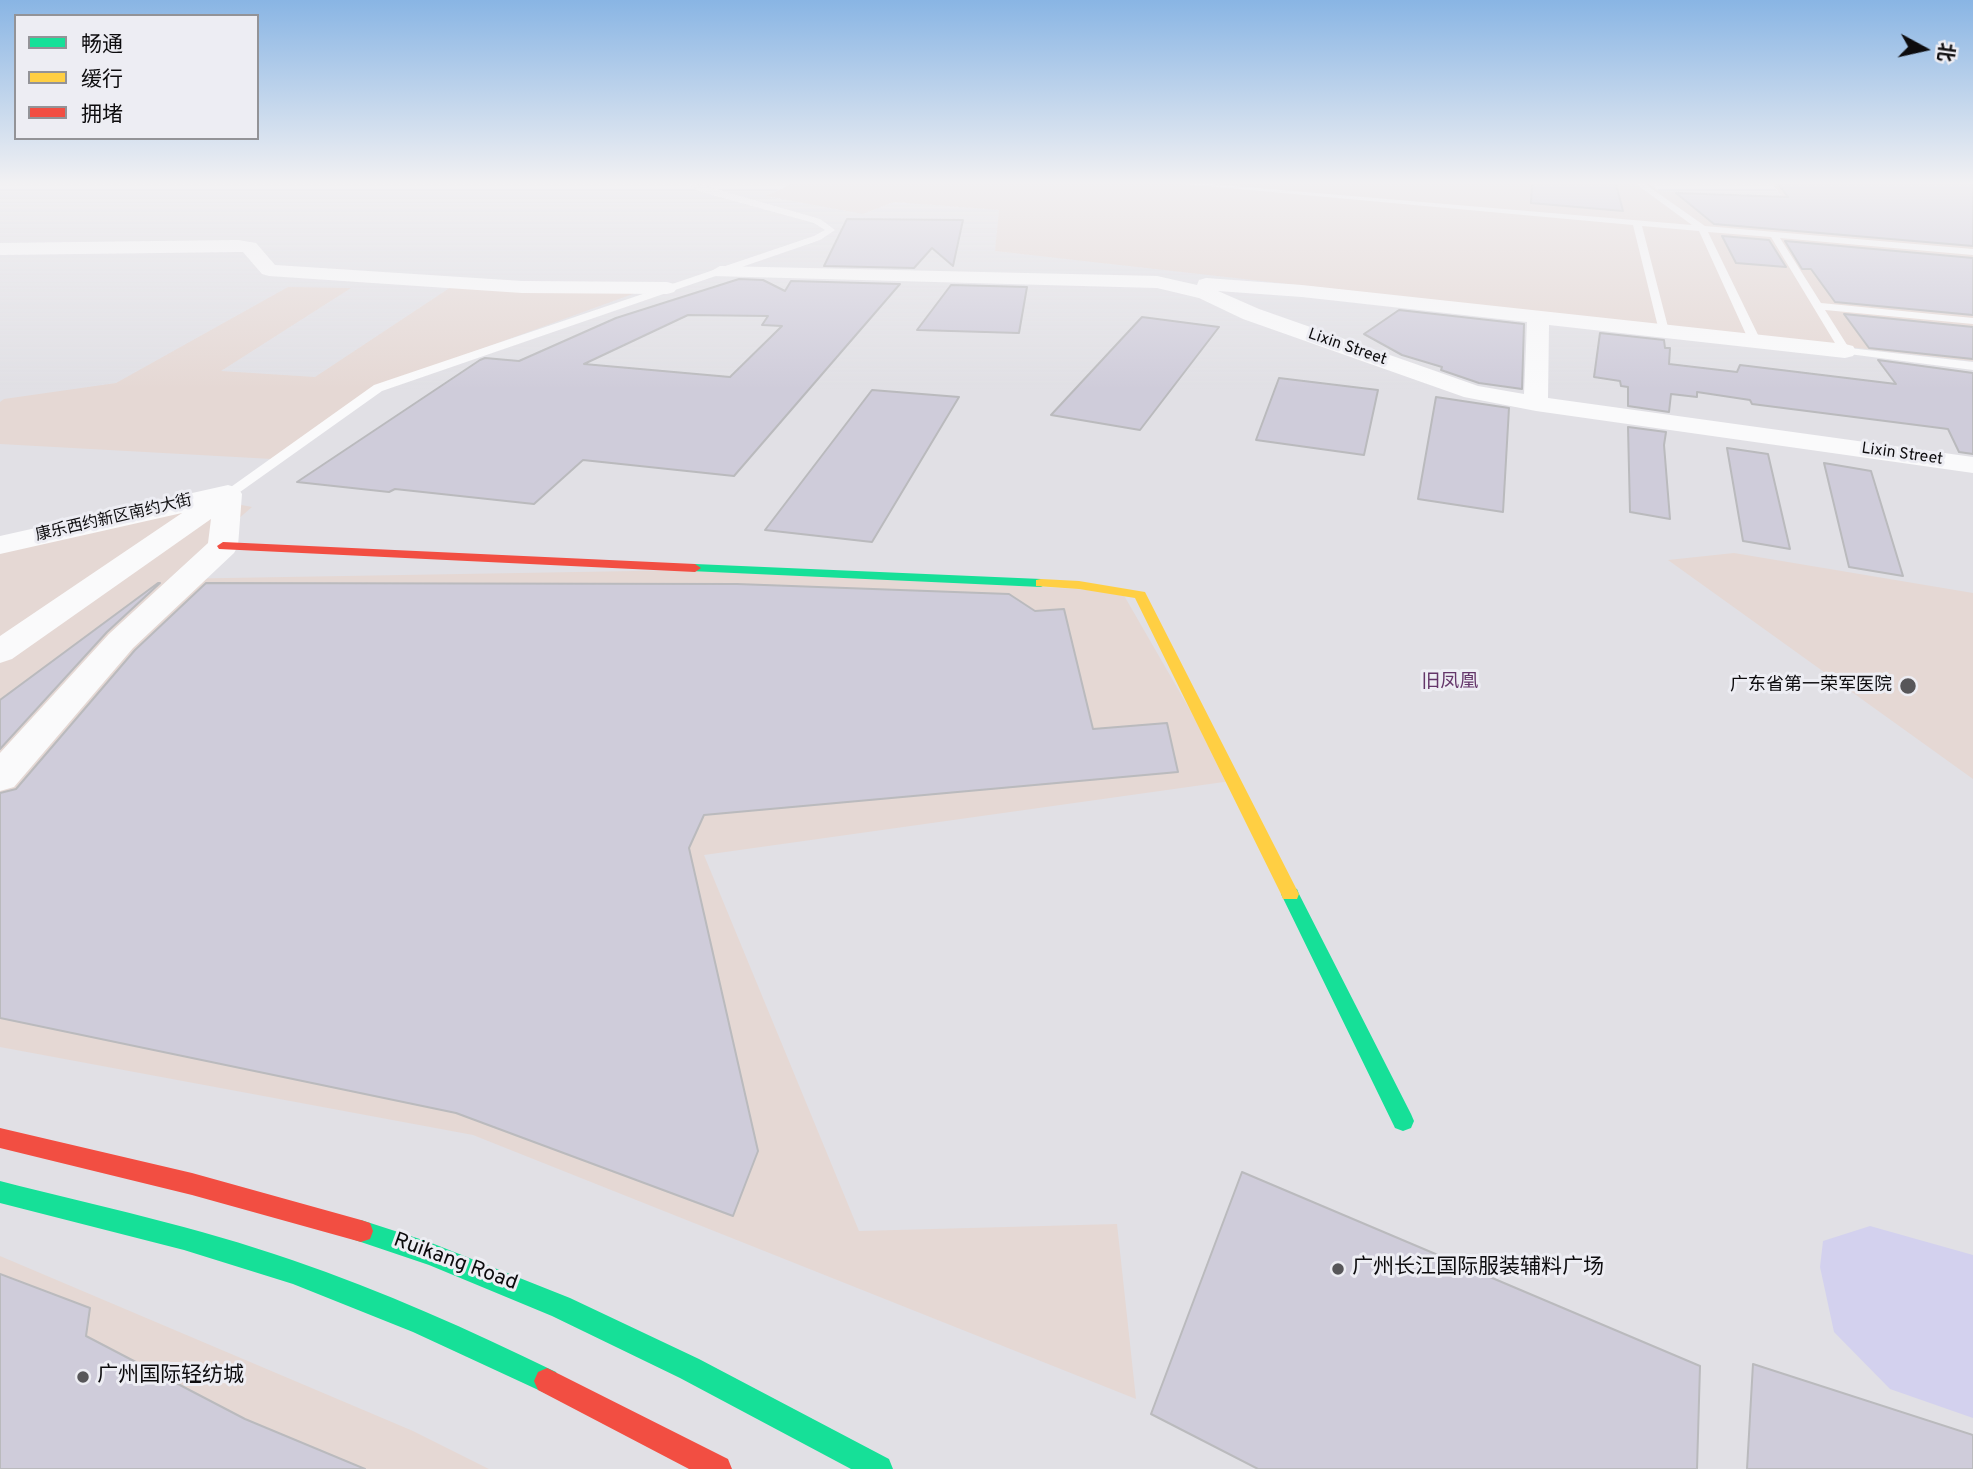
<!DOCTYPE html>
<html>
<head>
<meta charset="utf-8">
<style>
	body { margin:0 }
	#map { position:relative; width:1973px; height:1469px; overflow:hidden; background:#e1e0e5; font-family:Overpass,"Noto Sans SC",sans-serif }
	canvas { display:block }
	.legend { position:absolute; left:14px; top:14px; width:245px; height:126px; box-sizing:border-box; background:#ededf3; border:2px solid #939397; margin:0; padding:9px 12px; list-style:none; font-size:21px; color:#0d0c0e }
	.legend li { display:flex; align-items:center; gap:14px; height:35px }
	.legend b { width:35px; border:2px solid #939397 }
	.north { position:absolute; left:1889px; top:14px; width:70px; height:70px; -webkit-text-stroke:5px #ededf3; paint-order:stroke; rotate:98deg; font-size:19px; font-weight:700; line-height:28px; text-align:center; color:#0d0c0e }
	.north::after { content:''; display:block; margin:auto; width:24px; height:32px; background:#0d0c0e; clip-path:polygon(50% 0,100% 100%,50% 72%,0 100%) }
</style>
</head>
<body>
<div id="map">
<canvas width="1973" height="1469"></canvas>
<ul class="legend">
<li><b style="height:9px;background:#16e098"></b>畅通</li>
<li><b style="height:9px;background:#ffcf43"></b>缓行</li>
<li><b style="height:9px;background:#f24e42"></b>拥堵</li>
</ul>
<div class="north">北</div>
</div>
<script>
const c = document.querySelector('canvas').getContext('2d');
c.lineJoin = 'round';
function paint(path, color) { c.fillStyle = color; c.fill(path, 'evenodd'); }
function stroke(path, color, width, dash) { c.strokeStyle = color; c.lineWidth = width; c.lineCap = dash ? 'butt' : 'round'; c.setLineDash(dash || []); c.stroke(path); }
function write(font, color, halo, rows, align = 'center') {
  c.font = font + ' Overpass,"Noto Sans SC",sans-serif'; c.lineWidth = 6; c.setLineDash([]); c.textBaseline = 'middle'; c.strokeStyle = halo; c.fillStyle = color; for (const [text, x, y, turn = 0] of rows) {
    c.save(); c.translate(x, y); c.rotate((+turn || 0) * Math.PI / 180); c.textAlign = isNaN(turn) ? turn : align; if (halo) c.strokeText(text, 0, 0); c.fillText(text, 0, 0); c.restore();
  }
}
paint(new Path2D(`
	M792,184H1649L1659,191L1782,197L1773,184H1856L1973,191V361L995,251L999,210L894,202L863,214L765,196Z
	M288,287L351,288L221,371L315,377L451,287L641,291L374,388L272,459L0,444V402L4,399L116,383Z
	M200,497L252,507L169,579L752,569L1122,592L1231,781L704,855L859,1231L1117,1224L1136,1399L473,1135L0,1047V550Z
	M1734,553L1973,593V779L1668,560Z
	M0,1256L413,1431L489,1469H0Z`), '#e5d8d4');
paint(new Path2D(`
	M1870,1226L1973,1255V1418L1890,1389L1834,1332L1820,1267L1823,1241Z`), '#d3d1ee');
const building = new Path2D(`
	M1532,184H1616L1623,211L1531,203Z
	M1778,184H1973V246L1714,224L1676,193L1788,197Z
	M847,219L963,220L953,266L932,248L914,268L824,266Z
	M1722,236L1769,240L1786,267L1736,263Z
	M1785,241L1973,258V315L1835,302L1811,269H1802Z
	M739,279L763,280L785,291L791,281L900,284L734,476L583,460L534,504L395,489L389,492L297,482L480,360L485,358L519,361L616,318ZM688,315L768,316L762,325L782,326L730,377L584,364Z
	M951,285L1027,287L1019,333L917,330Z
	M1399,310L1524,324L1522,389L1479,383L1441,370L1442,367L1402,355L1364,334Z
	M1844,314L1973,327V359L1869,348Z
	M1142,317L1219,327L1140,430L1051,415Z
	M1600,333L1664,340L1665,348H1670L1669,364L1737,372L1740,365L1896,384L1878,360L1973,373V454L1959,452L1948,429L1752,404L1750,400L1697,392V397L1671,394L1669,412L1628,406V387L1621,386L1620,381L1594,377Z
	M1279,378L1378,390L1364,455L1256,440Z
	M872,390L959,397L872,542L765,530Z
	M1436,397L1509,408L1503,512L1418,499Z
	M1628,427L1666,432L1664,445L1670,519L1630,512Z
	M1727,448L1768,454L1790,549L1743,541Z
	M1824,463L1871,471L1903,576L1849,567Z
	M158,583H160L107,632L0,749V700Z
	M206,583L737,584L1009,594L1035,611L1064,609L1093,729L1167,723L1178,772L704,815L689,848L758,1151L733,1216L456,1113L0,1018V793L16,789L135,650Z
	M1242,1172L1700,1366L1697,1469H1258L1151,1414Z
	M0,1274L90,1308L86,1336L245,1419L365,1469H0Z
	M1753,1364L1973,1435V1469H1747Z`);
paint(building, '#cfccda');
stroke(building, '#bababd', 2);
paint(new Path2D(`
	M689,184H698L820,219L835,230L820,240L382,391L233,497H223L221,494L374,385L814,236L825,230L814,223L698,191Z
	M1184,184H1211L1692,225L1636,184H1645L1705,226L1973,249V255L1780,238L1821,303L1973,318V324L1825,310L1849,348L1973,362V370L1841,353L1771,237L1708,232L1761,341L1755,344L1749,341L1699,231L1642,226L1669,331L1664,334L1659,331L1633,225Z`), '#fafafb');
paint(new Path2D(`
	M238,240L256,243L275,265L522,281L667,282L674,284L677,288L674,292L667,294L522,293L269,276L262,274L243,252H238L0,255V243Z
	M720,266L1157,276L1197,285L1199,280L1206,278L1302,285L1845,344L1853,346L1856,351L1853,356L1845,358L1549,325L1548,398L1973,457V473L1536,411L1464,397L1243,319L1199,298L1157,288L713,276L710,272ZM1218,291L1302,297L1527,322L1524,394L1478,386L1259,309Z
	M228,485L238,488L242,494L238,546L234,553L133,648L14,787L0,791V753L109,634L208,543L211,519L12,659L0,663V636L182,513L0,554V536Z`), '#fafafb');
paint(new Path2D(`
	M695,564L1041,579L1048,583L1041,587L690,571V565Z
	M1290,887L1297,889L1299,894L1411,1114L1414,1121L1411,1128L1403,1131L1395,1128L1281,894L1283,889Z
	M0,1181C98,1206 197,1227 292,1260C383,1291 470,1330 556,1372L560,1381L556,1390L547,1394L413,1332L293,1284L184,1250L0,1203Z
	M361,1220L429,1242L570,1298L699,1359L889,1459L893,1469H851L680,1378L552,1316L429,1265L352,1239L349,1231L352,1223Z`), '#16e098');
paint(new Path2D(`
	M1041,579L1079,581L1145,592L1299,894L1297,899H1283L1281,894L1135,598L1079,589L1036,586V580Z`), '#ffcf43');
paint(new Path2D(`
	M223,542L695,564L701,568L695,572L219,549L217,546Z
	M0,1128L192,1173L361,1220L370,1223L373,1231L370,1239L361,1242L192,1195L0,1148Z
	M547,1368L728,1459L732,1469H689L538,1390L534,1381L538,1372Z`), '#f24e42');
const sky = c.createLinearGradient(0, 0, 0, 389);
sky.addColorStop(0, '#89b5e4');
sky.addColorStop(0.47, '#f2f1f3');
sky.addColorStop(1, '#f2f1f300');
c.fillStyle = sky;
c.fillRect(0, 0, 1973, 389);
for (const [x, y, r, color] of [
	[1908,686,9,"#575659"],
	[1338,1269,7,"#575659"],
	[83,1377,7,"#575659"]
]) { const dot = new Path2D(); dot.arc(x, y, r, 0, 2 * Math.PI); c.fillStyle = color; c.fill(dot); stroke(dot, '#ededf3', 2.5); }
write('16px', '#0d0c0e', '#ededf3', [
	["Lixin Street",1347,348,19],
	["Lixin Street",1902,455,8],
	["康乐西约新区南约大街",114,519,-13]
]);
write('18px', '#0d0c0e', '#ededf3', [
	["广东省第一荣军医院",1892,686]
], 'right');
write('19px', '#64366a', '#ededf3', [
	["旧凤凰",1450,683]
]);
write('21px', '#0d0c0e', '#ededf3', [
	["Ruikang Road",455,1263,20]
]);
write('21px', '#0d0c0e', '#ededf3', [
	["广州长江国际服装辅料广场",1352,1269],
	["广州国际轻纺城",97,1377]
], 'left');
</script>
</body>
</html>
